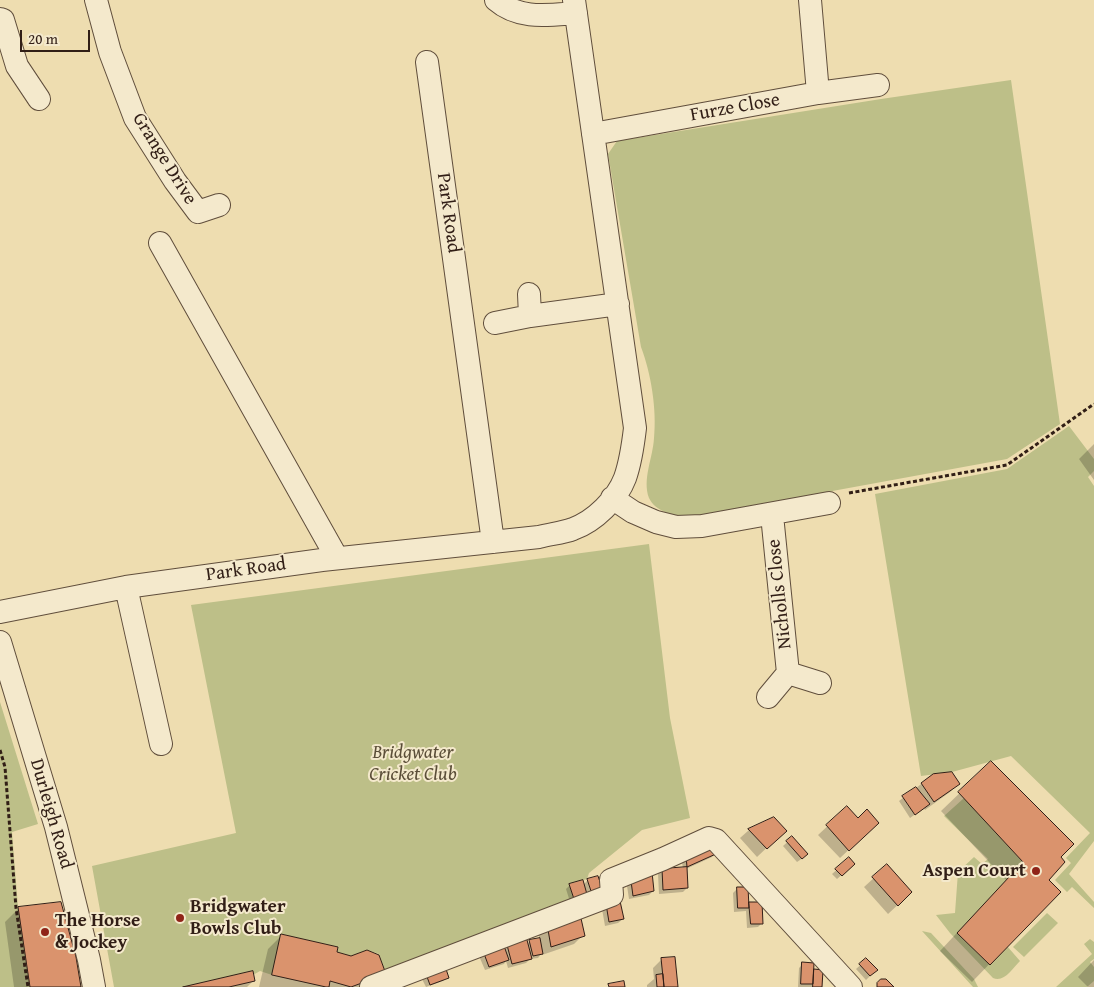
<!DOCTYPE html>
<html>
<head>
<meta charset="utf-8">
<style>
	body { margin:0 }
	#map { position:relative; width:1094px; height:987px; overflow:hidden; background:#eeddb0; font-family:"Gentium Book Plus",serif }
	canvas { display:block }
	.scale { position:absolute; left:20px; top:30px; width:70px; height:22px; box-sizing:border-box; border:2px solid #311e16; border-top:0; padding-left:6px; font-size:15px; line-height:18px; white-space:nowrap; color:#311e16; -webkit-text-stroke:4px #f4e9cc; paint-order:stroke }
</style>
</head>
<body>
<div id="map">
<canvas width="1094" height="987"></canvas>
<div class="scale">20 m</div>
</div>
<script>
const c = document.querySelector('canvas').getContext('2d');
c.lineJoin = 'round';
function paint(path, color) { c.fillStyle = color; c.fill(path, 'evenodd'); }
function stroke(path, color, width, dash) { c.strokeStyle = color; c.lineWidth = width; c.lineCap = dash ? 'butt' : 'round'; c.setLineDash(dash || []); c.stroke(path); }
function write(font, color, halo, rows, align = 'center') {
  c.font = font + ' "Gentium Book Plus",serif'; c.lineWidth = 4; c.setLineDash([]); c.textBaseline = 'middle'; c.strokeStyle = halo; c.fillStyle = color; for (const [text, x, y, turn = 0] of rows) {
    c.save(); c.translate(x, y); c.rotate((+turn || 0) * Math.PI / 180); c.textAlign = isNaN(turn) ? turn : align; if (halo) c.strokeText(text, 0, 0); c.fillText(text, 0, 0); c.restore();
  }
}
paint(new Path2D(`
	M1011,80L1060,424L1007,459L685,518C672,515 655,511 649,498C642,479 653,458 654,438C657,410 651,373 641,347L608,154L617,141L881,99Z
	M1069,426L1094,459V471L1088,477L1094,486V841L1069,874L1094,902V908L1072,887L1067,892L1055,880L1071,863L1066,858L1090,833L1011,756L952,772L921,776L875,494L1007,469Z
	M649,544L670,718L690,818L642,830L589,873L587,879L569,884L575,902L386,974L379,954L367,950L351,956L337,952L338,947L281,934L272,975L260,971L253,975L183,987H114L92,866L236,833L191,605Z
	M0,702L38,824L12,832L18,907L30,987H0Z
	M964,798L1023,862L957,933L990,965L1007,946L1020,961C1013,968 1004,983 993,978L950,933L936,915L955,913L958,872L974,857L982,864L988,859L944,816Z
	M1047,913L1058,923L1024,957L1013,947Z
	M922,931L931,933L974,979L978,987H973Z
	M1090,939L1094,942V959L1090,962L1094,967V981L1087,987H1056L1092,954L1084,944Z`), '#bdbf88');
paint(new Path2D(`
	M1094,444V480L1079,459Z
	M991,763L1059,857L1047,880L1059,892L972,982L940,951L1006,880L941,811Z
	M933,775L959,783L950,792L925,810L924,808L910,818L899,801Z
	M847,808L869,831L840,858L818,835Z
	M749,830L776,839L757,857L740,838Z
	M792,838L803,858L797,862L783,846Z
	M716,853L712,857L686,869L687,888L683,892L659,894L658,874L662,870L683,869L682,862Z
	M849,859L854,864L837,879L832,874Z
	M887,866L902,901L888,914L864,887Z
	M588,880L600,888L571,905L566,889L570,885H583Z
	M632,882L653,891L649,895L629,899L627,886Z
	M737,889L748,904L761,903L762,923L758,927L747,928L746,911L734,912L733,893Z
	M606,905L623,919L618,923L605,926L602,909Z
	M19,908L80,987H14L5,922Z
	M548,925L583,935L574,944L542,955V953L538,958L530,959L526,963L508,968L506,961L504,964L485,970L479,956L504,950L508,946L527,944L530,941L539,939V934Z
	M282,935L336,953L372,987H259L268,949Z
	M662,959L677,987H647V985L654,979L653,968Z
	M866,960L876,970L866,980L856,969Z
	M1094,960V987H1088L1078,977Z
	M803,964L813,971H821V987H798L799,968Z
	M426,975L448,977L443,981L426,987L422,979Z
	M254,980L247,987H189Z`), '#0003');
const building = new Path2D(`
	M991,761L1074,844L1061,857L1065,862L1049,880L1061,892L990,965L957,933L1023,862L958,792Z
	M952,772L960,784L934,802L921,783L933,774Z
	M916,787L930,804L915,815L902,796Z
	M847,806L858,818L867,809L879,823L849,851L826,825Z
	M774,817L787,831L767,849L748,829Z
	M792,836L808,854L802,859L786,841Z
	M710,844L718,853L687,867L686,856Z
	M849,857L855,864L842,876L835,869Z
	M887,864L912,892L898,906L872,877Z
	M687,867L688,888L663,890L662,869Z
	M652,872L654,891L633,896L631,881Z
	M598,876L602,888L591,891L587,879Z
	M583,880L588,898L575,902L569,884Z
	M737,887H748L749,908H738Z
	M620,901L624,919L609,922L606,904Z
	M61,902L76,957L81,987H30L18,907Z
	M749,902H762L763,924H751Z
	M580,914L585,936L551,947L547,924Z
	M281,934L338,947L337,952L351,956L367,950L379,955L386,974L351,987L330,981L329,987H326L272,975Z
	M540,938L543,954L533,956L529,940Z
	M527,940L532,959L512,964L507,945Z
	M503,943L509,960L489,967L483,951Z
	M675,957L678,987H664L661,958Z
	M866,958L878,970L870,976L859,964Z
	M802,962L814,963L813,984H801Z
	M445,966L449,978L430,985L426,974Z
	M814,969L823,970L822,987H813Z
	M253,971L255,981L229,987H183Z
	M663,974L664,987H657L656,975Z
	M881,979H886L894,987H877V983Z
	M624,981L625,987H609L608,984Z`);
paint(building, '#da936d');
stroke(building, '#311e16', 1);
const minor = new Path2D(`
	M96,0L110,52L135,118L175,181L198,212L219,205
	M496,0C519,20 548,15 576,13
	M810,0L818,93
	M0,19L3,20L17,66L39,99
	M427,62L493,542
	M593,134L818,93L878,85
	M160,243L337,558
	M529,294L530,316
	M495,323L530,316L618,304
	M612,498L633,512L656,522L676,527L702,526L829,503
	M126,587L161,744
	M0,612L126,587L322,560L539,537C550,534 563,533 573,529C595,521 617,499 625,478C631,461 633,445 635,428L574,0
	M0,642L56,827L89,960L94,987
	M788,673L820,683
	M768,697L788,673L772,515
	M371,987L612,895L611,880L663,859L709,838L716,840L851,987`);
stroke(minor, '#604e3c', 24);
stroke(new Path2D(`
	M849,493L1007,465L1094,404
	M0,750L5,767L16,908L28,987`), '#311e16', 3, [4, 2.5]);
stroke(minor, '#f4e9cc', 22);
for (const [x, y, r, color] of [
	[1036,871,5,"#8f2418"],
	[180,918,5,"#8f2418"],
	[45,932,5,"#8f2418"]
]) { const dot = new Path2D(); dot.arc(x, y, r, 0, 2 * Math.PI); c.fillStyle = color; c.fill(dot); stroke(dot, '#f4e9cc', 2); }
write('19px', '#311e16', '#f4e9cc', [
	["Furze Close",735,108,-10],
	["Grange Drive",164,159,58],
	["Park Road",448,213,82],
	["Park Road",246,570,-8],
	["Nicholls Close",780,594,-96],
	["Durleigh Road",51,814,74]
]);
write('italic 19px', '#5b4e38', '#f4e9cc', [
	["Bridgwater",413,753],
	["Cricket Club",413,775]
]);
write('bold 19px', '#311e16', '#f4e9cc', [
	["Aspen Court",1026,871,"right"],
	["Bridgwater",190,907],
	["Bowls Club",190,929],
	["The Horse",55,921],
	["& Jockey",55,943]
], 'left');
</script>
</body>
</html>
